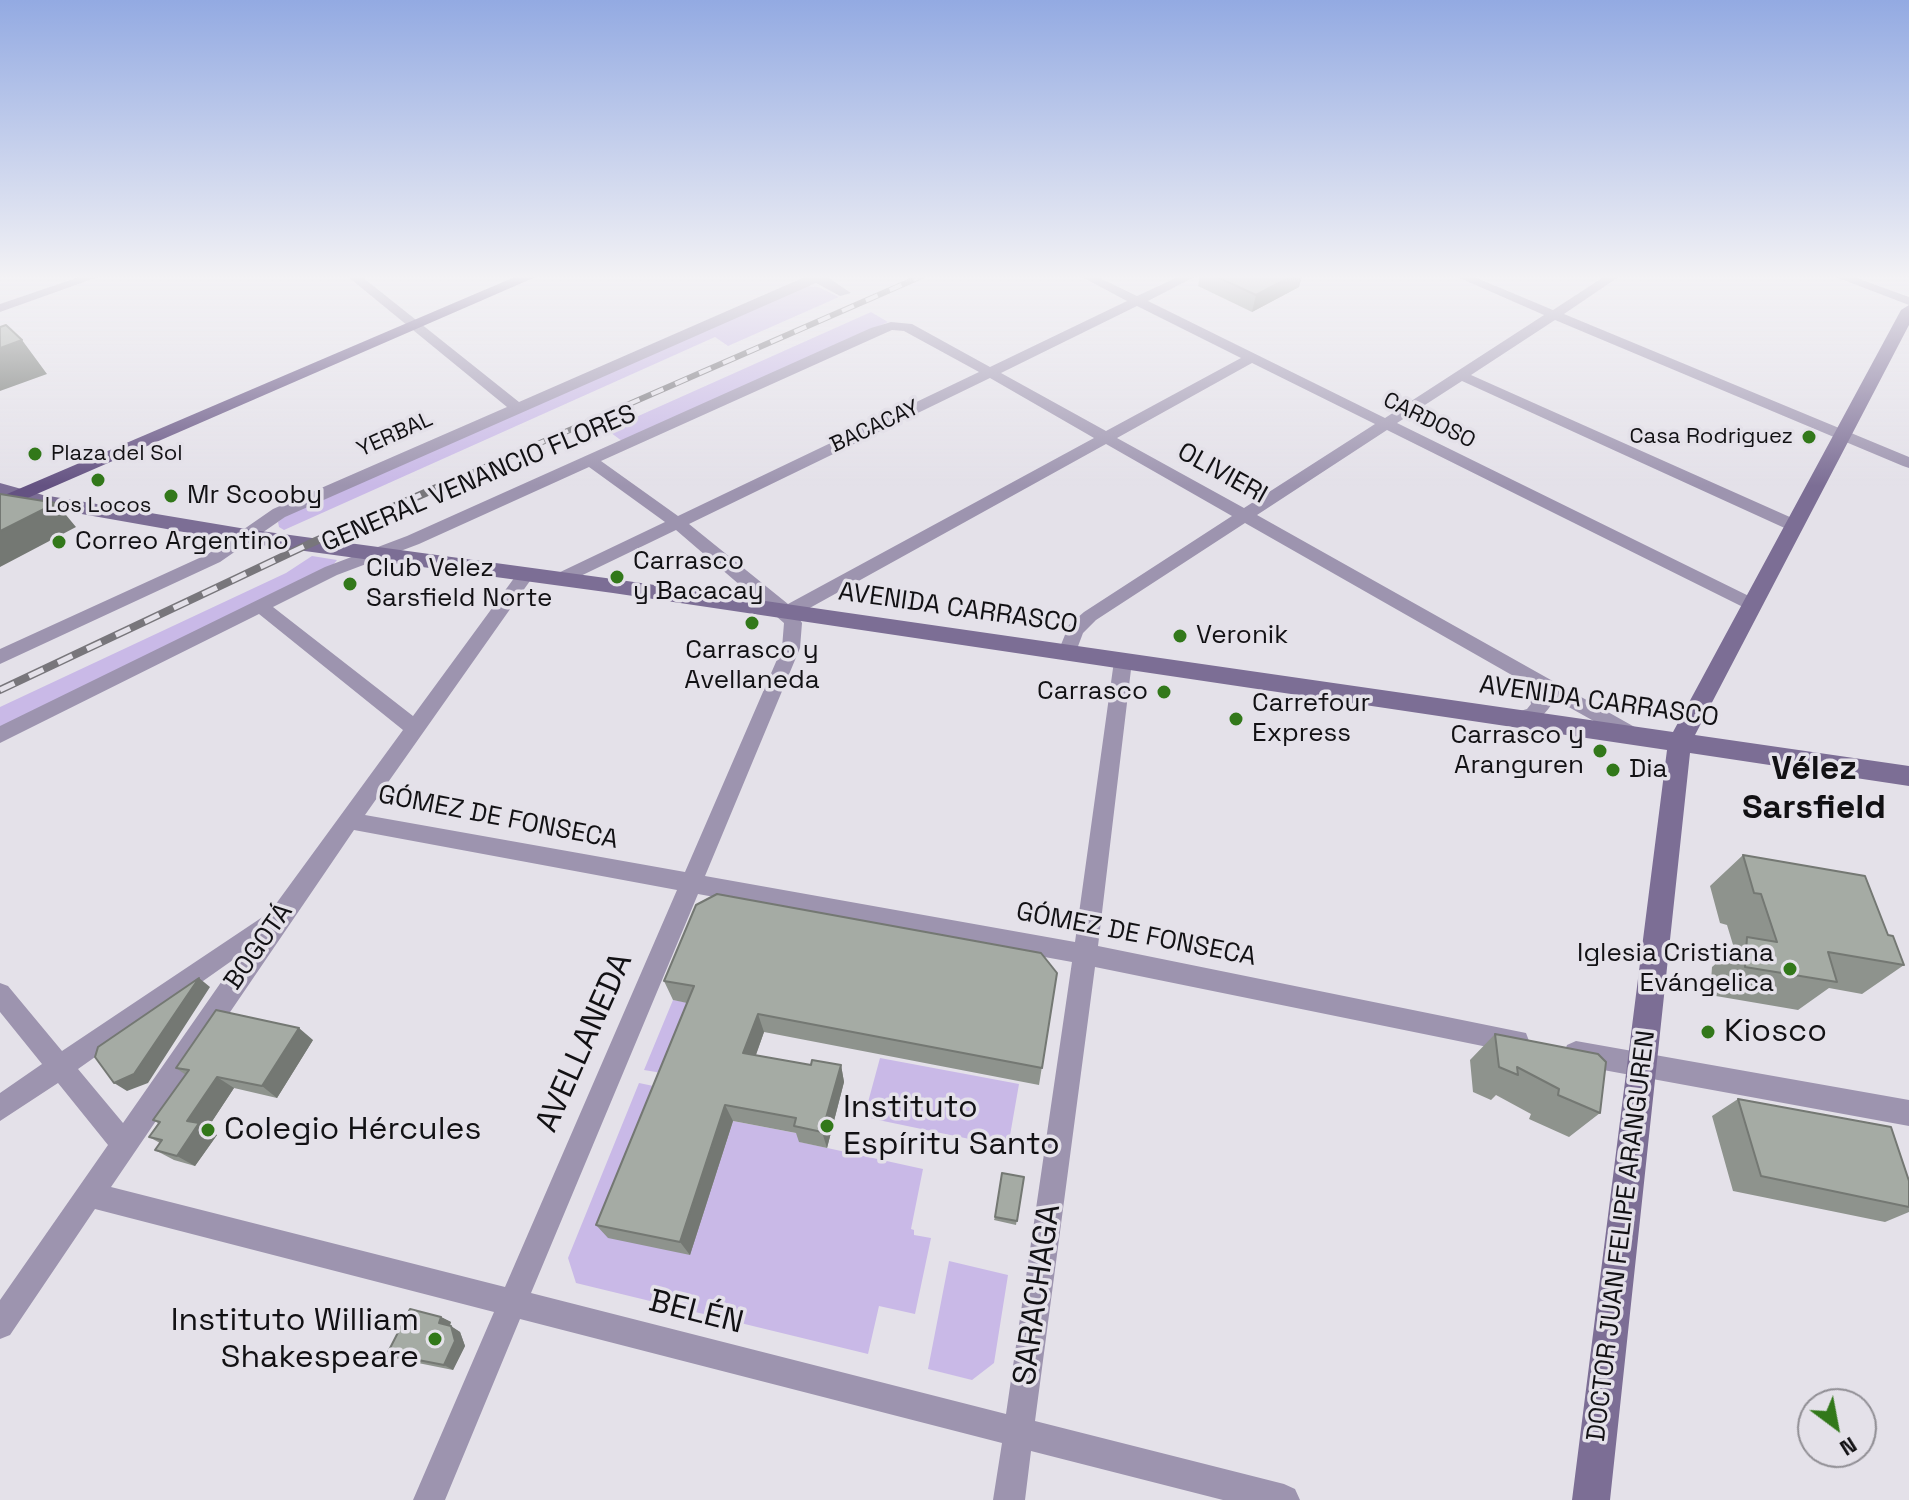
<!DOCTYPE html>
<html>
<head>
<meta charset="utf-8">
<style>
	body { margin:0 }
	#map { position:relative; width:1909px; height:1500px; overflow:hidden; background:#e4e1e9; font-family:"Space Grotesk",sans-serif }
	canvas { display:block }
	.north { position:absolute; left:1797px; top:1388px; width:80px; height:80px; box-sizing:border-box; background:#e4e1e9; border:2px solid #908e94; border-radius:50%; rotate:148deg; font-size:22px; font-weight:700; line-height:32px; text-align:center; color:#121114 }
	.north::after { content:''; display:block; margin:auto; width:28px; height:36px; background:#32781a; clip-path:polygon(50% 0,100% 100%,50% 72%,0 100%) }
</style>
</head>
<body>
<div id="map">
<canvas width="1909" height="1500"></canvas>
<div class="north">N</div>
</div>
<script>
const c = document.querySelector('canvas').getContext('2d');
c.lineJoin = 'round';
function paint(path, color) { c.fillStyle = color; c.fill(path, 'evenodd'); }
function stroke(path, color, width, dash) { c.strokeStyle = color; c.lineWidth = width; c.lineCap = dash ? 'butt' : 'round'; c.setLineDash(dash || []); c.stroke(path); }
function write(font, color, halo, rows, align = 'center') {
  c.font = font + ' "Space Grotesk",sans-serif'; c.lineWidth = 7; c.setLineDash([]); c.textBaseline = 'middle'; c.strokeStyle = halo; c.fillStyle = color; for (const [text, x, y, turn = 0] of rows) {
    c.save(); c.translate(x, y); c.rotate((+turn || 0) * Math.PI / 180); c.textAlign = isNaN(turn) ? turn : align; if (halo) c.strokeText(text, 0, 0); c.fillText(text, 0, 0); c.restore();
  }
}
paint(new Path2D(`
	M807,286L818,287L839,297L728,346L715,337L284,530L279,527L278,522L288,514Z
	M871,312L888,322L622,441L607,430Z
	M312,556L337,560L333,565L0,729V707L286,573Z
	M673,1000L702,1005L674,1075L644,1070Z
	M880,1058L1019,1084L1008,1147L864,1117Z
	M639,1083L668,1089L690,1254L733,1121L801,1134L800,1142L923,1169L911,1229L914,1230V1235L931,1238L915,1314L879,1306L868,1354L576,1283L568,1258Z
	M949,1261L1008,1275L994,1363L972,1380L928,1369Z`), '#c9b9e7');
paint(new Path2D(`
	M82,276H101L0,312V304Z
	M347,276H361L519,402L807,276H826L851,293L840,296L816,283L285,517L220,562L0,664V649L208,554L273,509L507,407Z
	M1080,276H1096L1137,296L1180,276H1196L1148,301L1385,418L1544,315L1455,276H1472L1553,310L1605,276H1620L1564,314L1909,457V468L1903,466L1555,320L1471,375L1801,522L1803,526L1801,530H1789L1462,381L1397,423L1759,601L1762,605L1759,609H1747L1387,430L1257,515L1640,730L1643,735L1640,740L1633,743L1549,696L1551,705C1542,719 1527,730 1510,724L1507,719L1510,714L1527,709L1531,704L1529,694L1517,678L1245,523L1096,620L1083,633L1074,657H1060L1058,652L1069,625L1084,612L1232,516L1106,444L797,615L802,623L800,648L705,876L1075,942L1114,661L1123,654L1132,661L1098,946L1526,1033L1529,1041L1526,1049L1517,1053L1095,967L1035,1421L1284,1484L1295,1489L1300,1500H1223L1031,1451L1025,1500H993L1002,1443L520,1319L445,1500H413L494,1312L95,1209L10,1335L0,1339V1300L108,1145L58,1083L0,1121V1093L42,1064L0,1012V983L8,986L62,1051L270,912L403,730L259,614L0,743V726L325,567L407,536L871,328L891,322L912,324L990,367L1127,301ZM1137,306L1241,358L1106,431L1001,373ZM892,330L904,331L979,372L678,516L601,461ZM1252,363L1375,424L1244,508L1117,438ZM990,378L1094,438L788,604L689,524ZM589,467L665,522L554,575L551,579L554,583H566L676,530L784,623L782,648L685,872L365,815L532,578L535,574L532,570H520L413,716L273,607L337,575L419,544ZM354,830L677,890L505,1287L111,1187ZM698,894L1072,962L1006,1414L531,1293ZM240,955L123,1123L78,1069Z
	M1833,276H1851L1909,297V305Z
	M1576,1041L1909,1100V1126L1576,1065L1567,1061L1564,1053L1567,1045Z`), '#9d94af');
paint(new Path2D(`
	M1909,305V325L1695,735L1909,766V786L1690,753L1610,1500H1572L1667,750L613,593L246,543L42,507L0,495V483L43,495L246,529L613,579L1673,732L1901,310Z`), '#7c6e95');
paint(new Path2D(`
	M517,276H538L0,510V497Z`), '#645282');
const railFar1 = new Path2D(`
	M437,488L922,276`);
const rail = new Path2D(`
	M0,690L309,544L441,486`);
stroke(railFar1, '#78767b', 6);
stroke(rail, '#78767b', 8);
stroke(railFar1, '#e4e1e9', 4, [13]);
stroke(rail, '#e4e1e9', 5, [16]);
paint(new Path2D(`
	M1200,276H1302L1299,287L1252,312L1198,286Z
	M1743,855L1888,935L1904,965L1862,994L1829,988L1798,1010L1710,995L1712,967L1734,948L1727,925L1720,923L1710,886Z
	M1057,973L1039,1085L764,1032L756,1055L811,1065H841L844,1082L827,1148L799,1142L796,1133L733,1121L690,1255L608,1238L596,1225L687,1003L673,1000L664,981Z
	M1495,1034L1600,1113L1569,1137L1529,1119L1531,1114L1496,1095L1491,1100L1473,1092L1470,1060Z
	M313,1040L277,1098L234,1088L207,1129L217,1135L195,1166L174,1160L155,1150L160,1143L149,1137L158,1123L153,1120L186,1075L176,1068Z
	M1738,1099L1909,1181V1212L1885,1222L1733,1191L1712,1116Z
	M1024,1177L1016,1225L994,1220L995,1217Z
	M441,1317L451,1322L450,1326L460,1332L465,1346L453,1370L398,1359L387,1354Z`), '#8e938d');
paint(new Path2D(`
	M1292,276H1302L1299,287L1252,312L1256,295Z
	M22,340L47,374L0,391V348Z
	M56,503L76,527L0,567V531Z
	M199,978L210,987L148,1083L127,1091L114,1083Z
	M758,1014L764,1032L750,1071L743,1053Z
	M299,1028L313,1040L277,1098L262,1086Z
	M841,1065L844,1082L827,1148L822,1132Z
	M217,1077L234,1088L207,1129L217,1135L195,1166L177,1156L187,1121Z
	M725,1105L733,1121L690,1255L680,1242Z
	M441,1317L451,1322L448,1329L439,1323Z
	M451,1326L460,1332L465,1346L453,1370L444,1365Z`), '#747873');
const building = new Path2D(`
	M1215,276H1292L1256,295Z
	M6,325L22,340L0,348V327Z
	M0,494L56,503L0,531Z
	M1743,855L1865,876L1888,935L1893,936L1904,965L1828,952L1837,982L1745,967L1747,937L1777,942L1761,894L1754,893Z
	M717,894L1041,953L1057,973L1042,1068L758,1014L743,1053L811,1065L812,1060L841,1065L822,1132L794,1126L796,1118L725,1105L680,1242L596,1225L694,986L664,981L696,905Z
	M199,978L134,1074L114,1083L95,1057L98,1047Z
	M216,1010L299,1028L262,1086L217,1077L187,1121L199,1123L177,1156L155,1150L162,1140L149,1137L160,1122L153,1120L189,1070L176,1068Z
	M1495,1034L1598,1054L1606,1062L1600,1113L1558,1095L1559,1089L1517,1067L1518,1075L1499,1067Z
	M1738,1099L1891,1127L1909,1181V1207L1761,1176Z
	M1002,1173L1024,1177L1017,1221L995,1217Z
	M410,1309L441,1317L439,1323L451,1326L455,1341L444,1365L387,1354Z`);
paint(building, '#a5aba4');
stroke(building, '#747873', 2);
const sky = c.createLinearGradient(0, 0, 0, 486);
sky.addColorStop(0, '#93aae2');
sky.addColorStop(0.57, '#f3f2f5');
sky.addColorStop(1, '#f3f2f500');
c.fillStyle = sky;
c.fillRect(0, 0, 1909, 486);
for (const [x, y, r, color] of [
	[1809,437,8,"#32781a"],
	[35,454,8,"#32781a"],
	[98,480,8,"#32781a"],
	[171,496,8,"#32781a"],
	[59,542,8,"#32781a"],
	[617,577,8,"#32781a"],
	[350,584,8,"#32781a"],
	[752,623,8,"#32781a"],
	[1180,636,8,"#32781a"],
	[1164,692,8,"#32781a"],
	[1236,719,8,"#32781a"],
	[1600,751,8,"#32781a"],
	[1613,770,8,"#32781a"],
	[1790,969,8,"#32781a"],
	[1708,1032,8,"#32781a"],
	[827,1126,8,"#32781a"],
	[208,1130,8,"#32781a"],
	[435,1339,8,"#32781a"]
]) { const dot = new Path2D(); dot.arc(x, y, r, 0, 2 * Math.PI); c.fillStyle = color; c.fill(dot); stroke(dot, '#e4e1e9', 3); }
write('22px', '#121114', '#e4e1e9', [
	["CARDOSO",1429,421,26],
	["BACACAY",875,427,-25],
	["YERBAL",395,435,-24]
]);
write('22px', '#121114', '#e4e1e9', [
	["Casa Rodriguez",1793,437],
	["Plaza del Sol",51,454,"left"],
	["Los Locos",98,506,"center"]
], 'right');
write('26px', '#121114', '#e4e1e9', [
	["OLIVIERI",1222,474,29],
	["GENERAL VENANCIO FLORES",479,479,-23],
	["AVENIDA CARRASCO",958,609,8],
	["AVENIDA CARRASCO",1599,702,8],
	["GÓMEZ DE FONSECA",498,818,11],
	["GÓMEZ DE FONSECA",1136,935,11],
	["BOGOTÁ",259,947,-55],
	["DOCTOR JUAN FELIPE ARANGUREN",1622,1236,-83]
]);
write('26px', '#121114', '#e4e1e9', [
	["Mr Scooby",187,496],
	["Correo Argentino",75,542],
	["Carrasco",633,562],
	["y Bacacay",633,592],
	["Club Velez",366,569],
	["Sarsfield Norte",366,599],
	["Veronik",1196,636],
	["Carrasco y",752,651,"center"],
	["Avellaneda",752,681,"center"],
	["Carrasco",1148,692,"right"],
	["Carrefour",1252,704],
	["Express",1252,734],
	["Carrasco y",1584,736,"right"],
	["Aranguren",1584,766,"right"],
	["Dia",1629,770],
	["Iglesia Cristiana",1774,954,"right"],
	["Evángelica",1774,984,"right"]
], 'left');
write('32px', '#121114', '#e4e1e9', [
	["Kiosco",1724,1032],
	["Instituto",843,1108],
	["Espíritu Santo",843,1145],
	["Colegio Hércules",224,1130],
	["Instituto William",419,1321,"right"],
	["Shakespeare",419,1358,"right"]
], 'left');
write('32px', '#121114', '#e4e1e9', [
	["AVELLANEDA",585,1043,-66],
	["SARACHAGA",1038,1295,-82],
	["BELÉN",696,1313,14]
]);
write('bold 34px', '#121114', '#e4e1e9', [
	["Vélez",1814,770],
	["Sarsfield",1814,809]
]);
</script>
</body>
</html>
